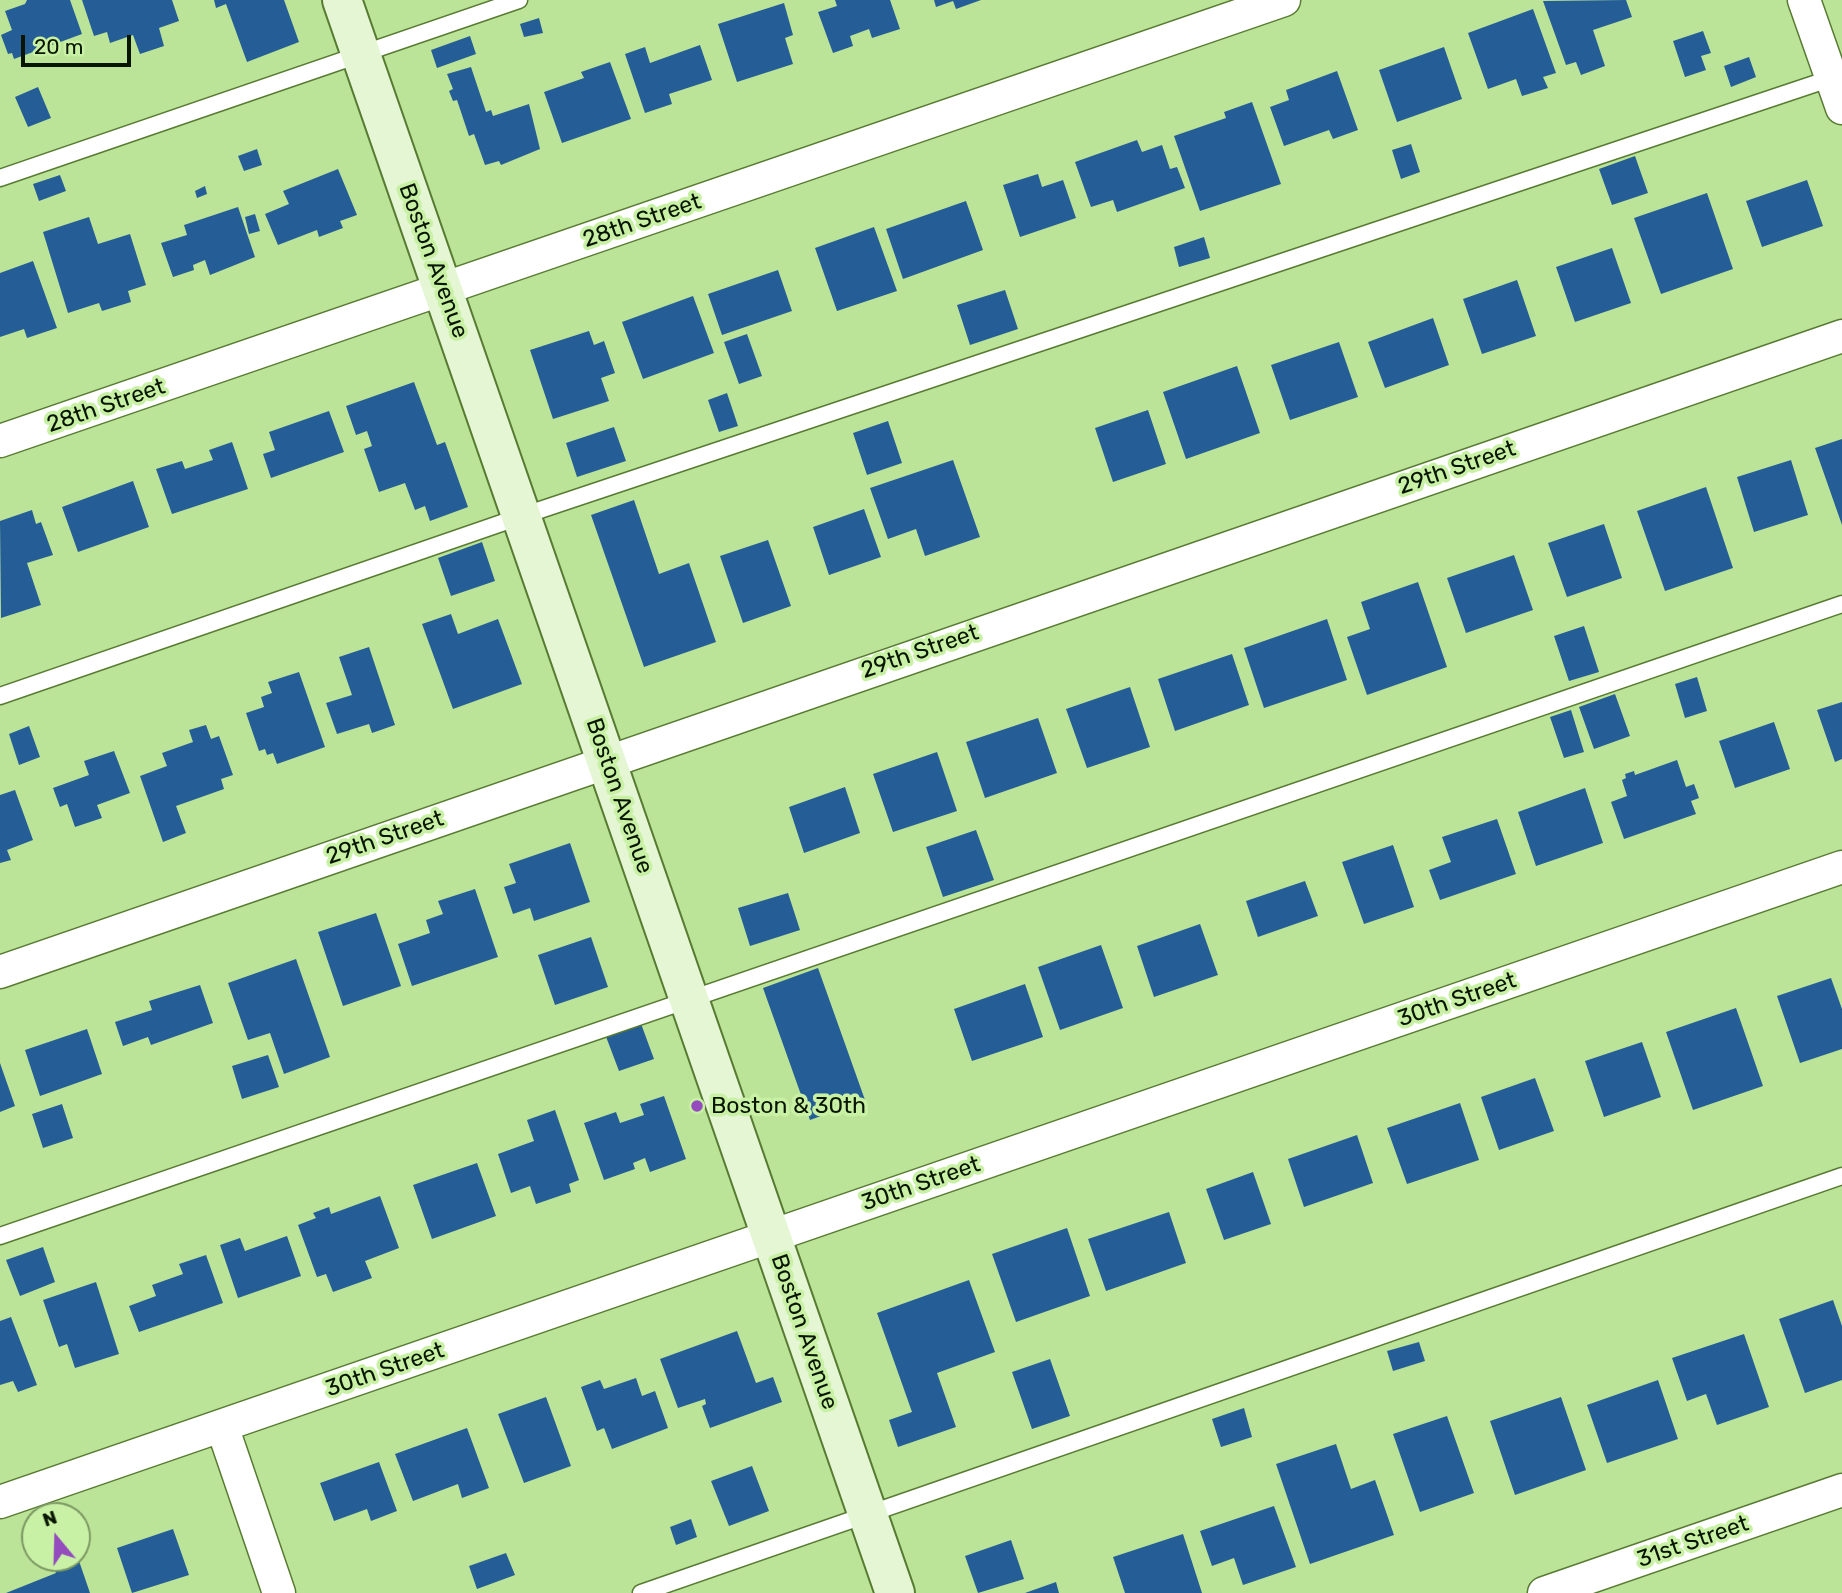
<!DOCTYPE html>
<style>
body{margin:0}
#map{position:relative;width:1842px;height:1593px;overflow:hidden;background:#bce498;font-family:Rubik,sans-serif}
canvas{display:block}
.north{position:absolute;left:21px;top:1502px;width:70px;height:70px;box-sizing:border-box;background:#c9f1a5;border:2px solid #7c9963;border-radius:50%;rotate:341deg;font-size:19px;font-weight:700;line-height:28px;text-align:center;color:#081500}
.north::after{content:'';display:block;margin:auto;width:24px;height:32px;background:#934bbe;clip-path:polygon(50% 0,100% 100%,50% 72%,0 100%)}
.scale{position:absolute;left:21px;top:35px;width:110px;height:32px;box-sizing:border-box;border:4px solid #081500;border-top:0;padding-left:9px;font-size:21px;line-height:24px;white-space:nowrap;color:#081500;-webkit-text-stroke:5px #c9f1a5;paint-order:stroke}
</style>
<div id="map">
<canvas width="1842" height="1593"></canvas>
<div class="north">N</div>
<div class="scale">20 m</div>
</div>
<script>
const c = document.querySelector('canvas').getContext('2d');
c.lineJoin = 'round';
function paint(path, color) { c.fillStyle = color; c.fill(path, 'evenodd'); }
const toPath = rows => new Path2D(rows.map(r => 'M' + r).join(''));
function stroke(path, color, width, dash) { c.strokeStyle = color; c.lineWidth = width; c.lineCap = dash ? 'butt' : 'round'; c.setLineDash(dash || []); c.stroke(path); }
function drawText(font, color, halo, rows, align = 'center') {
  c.font = font + ' Rubik,sans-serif'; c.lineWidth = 7; c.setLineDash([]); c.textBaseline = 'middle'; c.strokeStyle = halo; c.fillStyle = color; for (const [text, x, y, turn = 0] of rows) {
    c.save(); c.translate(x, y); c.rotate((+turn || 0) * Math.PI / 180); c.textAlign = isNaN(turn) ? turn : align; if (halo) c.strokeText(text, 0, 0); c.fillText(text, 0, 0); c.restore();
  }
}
paint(toPath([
 [27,0,70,0,82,34,14,59,12,53,8,54,1,35,12,30,5,11,25,4],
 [82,0,172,0,179,21,159,28,164,46,140,54,133,35,110,43,107,32,94,36],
 [214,0,284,0,299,42,247,62,226,4,216,8],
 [835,0,890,0,900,29,872,38,869,29,850,36,853,46,833,53,818,12,837,6],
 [934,0,981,0,956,9,953,1,936,7],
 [1626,0,1632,17,1593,30,1605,66,1581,75,1576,62,1566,65,1543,1],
 [784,3,793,35,785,38,793,64,737,82,718,24],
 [1533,9,1556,73,1543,77,1548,88,1522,96,1516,79,1488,89,1468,33],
 [539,18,543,33,524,37,520,24],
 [1703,31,1711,53,1701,56,1706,70,1685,77,1673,41],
 [470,36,476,54,437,68,431,50],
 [700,45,712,80,669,94,672,104,645,113,625,54,645,47,650,63],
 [1444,47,1462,99,1397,122,1379,70],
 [1749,57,1756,77,1731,87,1724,66],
 [610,62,631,119,562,143,544,92,584,78,581,72],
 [471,67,486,112,491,110,493,116,529,104,540,149,501,165,499,161,485,165,474,134,469,136,457,100,453,101,449,91,453,89,447,74],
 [1337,71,1358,130,1333,139,1329,130,1284,146,1270,107,1289,100,1286,90],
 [38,87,51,118,28,127,15,97],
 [1252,102,1281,184,1200,211,1174,136,1226,118,1224,112],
 [1137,140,1142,152,1162,145,1170,169,1177,167,1185,188,1117,212,1113,200,1091,207,1075,162],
 [1411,144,1420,172,1401,179,1392,150],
 [257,149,262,165,244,171,238,156],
 [1635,156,1648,193,1612,205,1599,169],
 [338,169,357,215,340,221,343,228,319,237,317,230,278,245,265,214,289,204,283,191],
 [1038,174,1042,187,1063,180,1076,218,1020,237,1003,185],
 [60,175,66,191,39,201,33,184],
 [1807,180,1823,226,1762,247,1746,201],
 [205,186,207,194,197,198,195,191],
 [1707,193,1733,269,1661,294,1634,218],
 [966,201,983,250,903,279,886,229],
 [238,207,255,257,210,275,205,260,193,265,194,270,173,277,161,243,187,235,184,225],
 [255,214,260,231,249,234,245,217],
 [89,217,98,244,130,234,146,285,128,291,131,302,102,311,99,303,68,313,43,232],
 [874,227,897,291,837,311,815,248],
 [1204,237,1210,258,1179,267,1174,247],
 [1612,248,1631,303,1575,322,1556,267],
 [33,261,57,328,27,338,24,329,0,337,0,273],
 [778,270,792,311,722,335,708,294],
 [1517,280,1536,336,1482,354,1463,299],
 [1005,290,1018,329,970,345,957,305],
 [693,296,714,353,643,379,622,322],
 [1433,318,1449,365,1385,388,1368,342],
 [589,331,594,345,604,341,615,373,601,378,609,401,553,419,530,350],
 [747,334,762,376,739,384,724,342],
 [1339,342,1358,397,1290,420,1271,365],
 [1237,366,1260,433,1186,459,1163,392],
 [414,382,437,445,445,442,468,507,430,521,425,506,415,510,405,483,379,492,364,449,372,446,367,431,356,435,346,406],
 [727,393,738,426,719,432,708,400],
 [1148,410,1166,464,1113,482,1095,428],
 [329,411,344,452,271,478,263,454,275,450,269,432],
 [888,421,902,463,867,475,853,433],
 [614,427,626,461,577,477,566,443],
 [1842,439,1842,525,1815,448],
 [232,442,248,489,172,514,156,469,182,461,185,469,213,460,209,450],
 [953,460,980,537,925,556,916,529,888,539,870,488],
 [1791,460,1808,515,1754,532,1737,477],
 [133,481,149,527,78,552,62,507],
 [1706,487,1733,568,1665,591,1637,511],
 [634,500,659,574,689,563,716,642,644,667,591,515],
 [864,509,881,557,829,575,813,527],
 [32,510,36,524,41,522,53,555,27,563,41,605,1,618,0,521],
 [1604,524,1622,578,1567,597,1548,543],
 [768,540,791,606,743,623,720,556],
 [482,542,495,581,451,596,438,558],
 [1514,555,1533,610,1466,633,1447,578],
 [1418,582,1447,667,1367,695,1347,637,1370,629,1361,602],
 [451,614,458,634,498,619,522,684,453,709,422,624],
 [1327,619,1347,680,1264,708,1244,648],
 [1584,626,1599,672,1569,681,1554,636],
 [369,647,395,725,372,733,369,724,337,734,326,703,352,695,339,657],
 [1232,654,1249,705,1175,731,1158,679],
 [299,672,325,747,277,764,273,753,267,755,265,749,259,751,246,713,264,707,261,697,272,693,268,682],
 [1697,677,1707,711,1685,718,1675,684],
 [1130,687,1150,747,1087,768,1066,709],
 [1615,694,1630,736,1594,749,1579,707],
 [1842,702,1842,759,1835,762,1817,710],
 [1571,710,1584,752,1564,758,1550,717],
 [1038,718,1057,773,985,798,966,742],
 [1774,722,1790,769,1735,788,1719,741],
 [206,725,211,739,219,736,233,775,221,779,224,789,176,806,186,833,163,842,140,776,167,766,162,753,193,742,189,730],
 [29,726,40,757,19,765,9,734],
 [114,751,130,793,97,805,102,818,75,827,67,804,60,807,53,788,89,775,84,761],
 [937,752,957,811,893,832,873,774],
 [1677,760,1686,787,1694,784,1699,798,1691,801,1696,814,1624,839,1611,802,1627,796,1622,780,1626,778,1625,774,1634,771,1635,775],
 [845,787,860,833,804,853,789,807],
 [1585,788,1603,843,1536,866,1518,812],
 [15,790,33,840,7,850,11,860,0,863,0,795],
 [1497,819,1516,874,1440,900,1429,870,1451,862,1442,837],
 [976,830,994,880,943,897,926,847],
 [570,843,590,902,534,921,530,908,513,914,504,887,516,883,509,864],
 [1393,845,1414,907,1364,924,1342,862],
 [1305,881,1318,916,1258,937,1246,901],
 [475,889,498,957,412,986,398,944,430,933,426,920,443,914,438,901],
 [788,893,800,930,750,946,738,908],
 [376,913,401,986,343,1006,318,932],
 [1200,924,1218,975,1154,997,1137,946],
 [591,937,608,987,555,1005,538,955],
 [1101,945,1123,1008,1060,1030,1038,967],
 [296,959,330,1057,284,1074,270,1033,248,1040,228,983],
 [818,968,865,1100,810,1120,763,988],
 [1831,978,1842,1009,1842,1049,1800,1063,1777,996],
 [1025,984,1043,1037,972,1061,954,1009],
 [200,985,213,1023,151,1045,148,1037,123,1046,115,1022,152,1010,149,1001],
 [1736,1008,1763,1086,1693,1110,1666,1032],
 [640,1021,654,1059,619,1071,605,1034],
 [87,1029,102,1074,40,1096,25,1050],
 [1642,1042,1661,1097,1604,1117,1585,1061],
 [268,1055,279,1087,242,1099,232,1066],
 [0,1063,15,1106,0,1112],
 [1535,1078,1554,1131,1499,1150,1481,1097],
 [664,1096,686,1159,650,1172,645,1158,633,1163,635,1169,604,1180,584,1123,616,1112,620,1123,644,1115,640,1104],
 [1460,1103,1479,1160,1407,1184,1387,1128],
 [62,1104,73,1138,43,1148,32,1114],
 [555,1110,579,1180,569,1184,571,1192,536,1204,530,1186,511,1193,498,1154,534,1141,527,1120],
 [1357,1135,1373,1183,1304,1207,1288,1159],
 [477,1163,496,1216,432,1239,413,1185],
 [1253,1172,1271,1224,1224,1240,1206,1189],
 [380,1196,399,1248,365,1261,372,1278,333,1292,326,1274,317,1277,298,1225,316,1218,313,1213,329,1207,331,1214],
 [1169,1212,1186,1263,1106,1291,1088,1239],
 [1067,1228,1090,1296,1016,1322,992,1254],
 [287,1236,301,1276,238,1298,220,1245,240,1238,245,1251],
 [43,1247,55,1282,20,1296,6,1260],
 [206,1255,223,1303,139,1332,129,1306,156,1296,152,1285,183,1274,179,1264],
 [969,1280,995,1352,937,1373,956,1427,898,1447,889,1420,912,1412,877,1313],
 [96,1282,119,1354,75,1368,67,1344,59,1347,43,1300],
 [1833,1300,1842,1326,1842,1380,1805,1393,1779,1319],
 [11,1317,37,1385,18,1392,13,1381,0,1385,0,1321],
 [737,1331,756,1383,773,1377,782,1402,710,1428,702,1406,706,1404,705,1399,678,1408,660,1359],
 [1744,1334,1769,1407,1717,1425,1706,1394,1687,1401,1672,1358],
 [1419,1342,1425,1361,1393,1371,1387,1351],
 [1050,1359,1070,1416,1032,1429,1012,1372],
 [636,1378,642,1396,655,1391,668,1428,612,1449,604,1428,597,1431,581,1387,600,1380,604,1389],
 [1658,1380,1678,1439,1607,1463,1587,1405],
 [546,1397,571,1466,524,1483,498,1414],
 [1561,1397,1586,1470,1515,1495,1490,1421],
 [1244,1408,1252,1437,1221,1447,1212,1419],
 [1447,1416,1474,1493,1420,1512,1393,1434],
 [467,1428,489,1488,462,1498,458,1484,413,1501,395,1454],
 [1336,1444,1351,1489,1375,1480,1394,1535,1310,1564,1276,1464],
 [379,1462,397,1511,371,1521,367,1509,334,1521,320,1483],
 [752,1466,769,1511,729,1526,711,1481],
 [1274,1506,1296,1567,1243,1585,1234,1558,1212,1566,1200,1531],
 [691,1519,697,1537,676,1545,670,1527],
 [173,1529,189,1575,132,1593,117,1548],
 [1183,1534,1202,1593,1125,1593,1113,1557],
 [1011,1540,1024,1579,978,1593,965,1556],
 [506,1553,515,1575,477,1589,469,1566],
 [78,1558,90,1593,6,1593,56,1573,53,1566],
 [1056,1582,1059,1593,1025,1593]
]), '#255e96');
const lane = toPath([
 [0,178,519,0],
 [0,696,522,516,1835,77],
 [0,1236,1842,604],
 [641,1593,1842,1176]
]);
const street = toPath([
 [1804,0,1842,108],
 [0,441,1284,0],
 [0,972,1842,336],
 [222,1426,279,1593],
 [0,1502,1842,867],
 [1544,1593,1842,1490]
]);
const secondary = toPath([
 [342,0,895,1593]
]);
stroke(lane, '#587b33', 19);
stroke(street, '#587b33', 35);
stroke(secondary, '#587b33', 42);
stroke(lane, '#fff', 16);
stroke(street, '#fff', 32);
stroke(secondary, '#e5f6d4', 38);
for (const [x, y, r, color] of [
 [697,1106,7,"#934bbe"]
]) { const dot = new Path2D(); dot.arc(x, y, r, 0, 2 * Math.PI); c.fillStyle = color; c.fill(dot); stroke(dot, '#c9f1a5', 2.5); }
drawText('23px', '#081500', '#c9f1a5', [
 ["28th Street",642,221,-19],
 ["Boston Avenue",433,261,70],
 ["28th Street",106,406,-19],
 ["29th Street",1457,468,-19],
 ["29th Street",920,652,-19],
 ["Boston Avenue",619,796,71],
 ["29th Street",385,838,-19],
 ["30th Street",1457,1000,-19],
 ["30th Street",921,1184,-19],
 ["Boston Avenue",804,1332,71],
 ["30th Street",385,1370,-19],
 ["31st Street",1693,1542,-19]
]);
drawText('23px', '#081500', '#c9f1a5', [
 ["Boston & 30th",711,1106]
], 'left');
</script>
